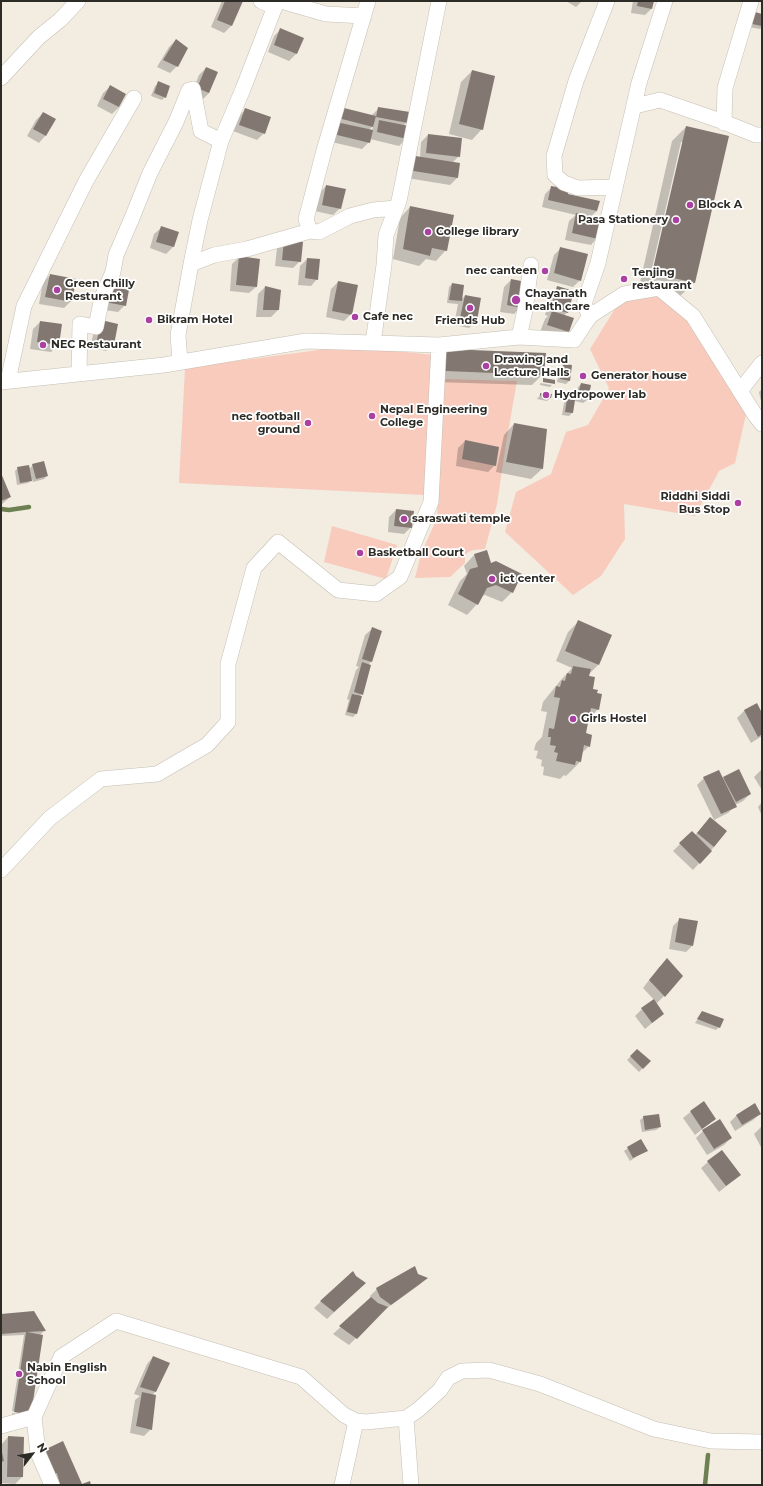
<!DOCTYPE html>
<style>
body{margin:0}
#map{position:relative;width:763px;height:1486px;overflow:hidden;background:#f2ece1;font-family:Montserrat,sans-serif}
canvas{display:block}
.frame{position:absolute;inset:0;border:2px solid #2d2b26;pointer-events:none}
.north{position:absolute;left:12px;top:1434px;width:40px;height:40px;-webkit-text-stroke:3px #fff;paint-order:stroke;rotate:59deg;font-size:11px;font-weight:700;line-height:16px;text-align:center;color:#2d2b26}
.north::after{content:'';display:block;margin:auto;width:14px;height:18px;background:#2d2b26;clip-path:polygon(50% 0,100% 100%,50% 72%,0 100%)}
</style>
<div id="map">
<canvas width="763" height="1486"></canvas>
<div class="frame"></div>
<div class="north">N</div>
</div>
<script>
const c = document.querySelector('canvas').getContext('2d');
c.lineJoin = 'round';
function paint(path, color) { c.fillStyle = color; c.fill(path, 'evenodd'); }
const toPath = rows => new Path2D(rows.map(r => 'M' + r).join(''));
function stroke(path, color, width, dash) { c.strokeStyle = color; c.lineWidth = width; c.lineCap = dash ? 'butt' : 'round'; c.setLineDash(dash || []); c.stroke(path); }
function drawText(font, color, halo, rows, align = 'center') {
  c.font = font + ' Montserrat,sans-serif'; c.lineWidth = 3.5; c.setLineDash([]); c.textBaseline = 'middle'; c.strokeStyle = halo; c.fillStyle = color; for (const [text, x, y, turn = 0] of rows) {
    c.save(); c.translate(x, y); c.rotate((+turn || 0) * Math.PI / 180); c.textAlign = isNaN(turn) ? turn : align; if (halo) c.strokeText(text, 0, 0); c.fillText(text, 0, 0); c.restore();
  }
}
paint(toPath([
 [663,291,693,314,747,410,735,463,719,471,695,516,624,504,625,539,601,576,573,595,505,532,516,492,551,474,566,432,588,425,603,399,609,388,590,349,618,304],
 [348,346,434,355,424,495,179,483,185,368],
 [444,379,517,381,506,444,497,504,485,549,474,550,468,552,465,556,465,563,450,577,415,578,421,554,437,518],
 [332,526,397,545,386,579,324,562]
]), '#f8cbbd');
paint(toPath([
 [222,1,241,1,231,26,224,33,211,27],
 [566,1,582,1,576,7],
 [633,1,653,1,652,8,645,15,631,13],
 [762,15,762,28,760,29,749,27,752,16],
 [281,29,302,38,296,54,289,61,268,52,274,36],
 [176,40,177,66,170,73,157,67,169,47],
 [206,68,217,73,209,93,202,100,191,95,199,75],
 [472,71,482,129,472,140,449,134,461,82],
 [159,83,165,97,162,100,151,96,155,86],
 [110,87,119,107,112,114,97,106,103,93],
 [379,108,407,122,403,126,406,139,399,146,370,139,369,142,362,149,327,141,334,116,371,116],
 [373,126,372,131,369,130],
 [246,109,264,133,257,140,233,131,239,116],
 [43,113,55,119,45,136,39,143,27,136,36,120],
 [686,127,694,283,680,296,639,287,672,141],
 [681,142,683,142,652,278,650,277],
 [428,135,459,156,452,163,457,178,450,185,401,177,420,158,421,142],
 [326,186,340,208,333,215,315,211,319,193],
 [552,187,597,211,590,217,597,238,591,245,565,240,569,221,576,215,542,207,545,194],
 [410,207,446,250,436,261,426,259,419,266,393,259,400,218],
 [161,228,178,233,173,247,166,254,150,248,154,234],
 [284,241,300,261,293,268,275,266,277,248],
 [561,248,580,280,573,287,547,280,554,255],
 [239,257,256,287,249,293,230,291,232,264],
 [307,259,317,279,311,286,298,285,300,266],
 [50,275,71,301,64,308,39,304,43,282],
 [511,280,521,307,514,314,500,312,504,287],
 [338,282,351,314,344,321,326,317,331,289],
 [452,284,461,300,465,296,480,298,476,321,469,328,454,325,458,304,447,303,449,287],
 [265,287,278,310,271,317,256,317,258,294],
 [558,287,567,312,564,316,572,319,568,332,561,339,540,332,545,319,548,316,545,315,551,294],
 [101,294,125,305,118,312,98,309],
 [40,322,58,345,51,352,30,349,33,329],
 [95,328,113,344,106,351,90,347],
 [435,361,543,374,532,385,435,382],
 [564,365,569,381,566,384,557,382,560,368],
 [540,383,552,385,550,387,540,385],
 [581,384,587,400,583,403,575,401,578,387],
 [762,389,762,406,759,392],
 [541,394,550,398,547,401,537,399],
 [568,400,574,401,572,413,569,416,562,415,564,403],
 [514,424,542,469,531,479,496,472,504,435],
 [465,441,495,465,488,472,456,466,458,448],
 [33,465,47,476,44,479,33,482,32,479,28,483,17,485,15,471,18,468,29,469],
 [1,475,10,497,1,505],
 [396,510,411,527,404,534,388,532,389,517],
 [474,555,491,564,512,592,502,602,485,595,481,596,477,604,467,615,448,605,460,581,467,574,464,566],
 [578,622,598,665,589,674,591,690,598,709,588,720,585,734,589,746,581,754,580,762,566,776,564,775,560,779,543,775,544,767,541,766,542,760,536,758,538,751,534,750,536,743,542,737,547,712,541,711,543,702,560,681,572,668,556,661,568,632],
 [372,629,371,662,368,665,356,714,353,717,345,715,349,700,347,699,356,670,359,667,356,666,365,635],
 [756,704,762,715,762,736,751,743,737,718,744,711],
 [762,769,762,790,754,777],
 [704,778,722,780,724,778,750,794,743,801,735,805,735,806,728,813,714,820,697,785],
 [762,802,762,816,758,807],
 [710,819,714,847,693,870,673,851,692,832,695,835],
 [680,919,693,945,686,952,669,949,673,926],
 [660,966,664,996,657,1003,643,988],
 [642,1009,663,1014,645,1029,635,1016],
 [702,1013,719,1027,716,1030,695,1023],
 [637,1050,649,1061,639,1072,627,1060],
 [703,1102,715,1119,695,1135,683,1118],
 [760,1114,753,1120,735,1131,730,1122,737,1115],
 [644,1117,660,1127,656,1130,642,1132,640,1120],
 [761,1127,762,1127,762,1149,754,1134],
 [704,1130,731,1138,724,1145,707,1155,696,1138],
 [628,1148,646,1150,630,1161,624,1151],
 [708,1162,740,1175,719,1192,701,1168],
 [352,1272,355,1277,365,1283,358,1290,327,1319,314,1308],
 [418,1275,426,1278,419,1285,383,1311,349,1345,333,1334,371,1299,370,1296,377,1289],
 [33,1312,44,1331,40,1335,42,1336,30,1415,27,1418,12,1415,12,1413,29,1416,29,1414,12,1411,24,1335,1,1336,1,1315],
 [153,1357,156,1391,151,1396,151,1429,144,1436,130,1433,135,1400,140,1396,134,1394,147,1364],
 [8,1437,22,1477,15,1484,1,1483,1,1445],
 [63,1443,81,1485,51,1485]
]), '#0003');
stroke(toPath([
 [1,509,9,510,29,507],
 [705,1485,708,1455]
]), '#6d8052', 4.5);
paint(toPath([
 [225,1,243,1,232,26,217,20],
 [638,1,654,1,652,9,637,6],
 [755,12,762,14,762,26,752,24],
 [280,28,304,38,297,54,274,45],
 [176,39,188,48,178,67,163,60],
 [206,67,218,72,209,93,197,88],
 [472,70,495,76,483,130,459,124],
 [158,81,170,86,166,98,154,93],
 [110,85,126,94,119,107,103,99],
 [340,107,376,116,373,127,338,118],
 [378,107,410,112,408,123,376,117],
 [245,108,271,117,265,134,239,125],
 [43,112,56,119,46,136,33,129],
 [379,120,409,126,407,139,377,132],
 [336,122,373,130,370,143,333,134],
 [686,126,729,136,695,283,652,273],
 [428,134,462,138,460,157,426,153],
 [409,155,460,163,458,178,407,170],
 [326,185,346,189,341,209,322,205],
 [551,186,569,189,568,194,600,201,597,211,548,200],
 [410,206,454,215,447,251,432,248,430,256,403,249],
 [576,213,602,219,598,239,572,233],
 [161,226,179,232,174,247,156,242],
 [284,240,303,242,301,262,282,260],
 [560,247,588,254,581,281,554,273],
 [239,256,260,259,257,287,236,285],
 [307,258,320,259,318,280,305,278],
 [50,274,76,279,72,302,45,297],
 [511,279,526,282,521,308,507,305],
 [338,281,358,285,352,315,332,311],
 [452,283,464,285,462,301,449,300],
 [108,286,129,290,126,306,105,302],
 [265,286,281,290,279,310,263,310],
 [557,286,574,291,568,313,551,308],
 [465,295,481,298,477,321,460,318],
 [552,311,574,318,569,332,547,325],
 [101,320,118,324,114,345,97,340],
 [40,321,62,324,59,345,37,342],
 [446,349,546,353,544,375,445,371],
 [563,364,572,365,570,381,560,379],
 [543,378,555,380,555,384,543,382],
 [581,383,591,385,588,400,577,398],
 [540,393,552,394,551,398,540,396],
 [567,399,575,400,573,413,565,412],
 [514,423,547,429,543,469,506,462],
 [465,440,499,447,496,466,462,459],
 [44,461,48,476,36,479,32,464],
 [29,465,32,481,20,483,17,467],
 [1,473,11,497,1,501],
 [396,509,414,511,412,528,394,526],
 [487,550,491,563,496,561,522,574,513,593,496,585,487,588,478,605,458,594,470,569,478,567,474,554],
 [578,620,612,635,599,665,565,651],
 [372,627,382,631,372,662,362,659],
 [362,662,371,665,363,695,354,692],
 [573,666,591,669,589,676,595,677,593,689,598,690,597,693,602,694,599,710,591,708,586,733,592,735,590,747,584,745,581,762,576,761,575,765,556,761,558,753,554,752,556,746,550,745,551,737,548,737,549,728,554,729,560,698,554,697,556,686,560,687,562,680,565,681,567,673,571,674],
 [352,694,362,696,357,714,347,712],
 [757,703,762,713,762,734,758,737,744,710],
 [739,769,751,794,736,802,723,777],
 [719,770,737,807,721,814,703,777],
 [710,817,727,831,714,847,697,833],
 [692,831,712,851,700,864,679,843],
 [679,918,698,921,693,946,675,942],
 [667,958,683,976,665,997,649,980],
 [654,999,664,1014,652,1023,641,1008],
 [702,1011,724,1019,720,1028,697,1019],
 [637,1049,651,1061,643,1069,630,1056],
 [704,1101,716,1119,702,1129,690,1111],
 [755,1103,761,1114,742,1125,736,1115],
 [659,1114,661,1127,645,1130,643,1116],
 [720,1119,732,1138,714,1149,702,1130],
 [641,1139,648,1151,633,1158,627,1147],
 [722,1150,741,1175,726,1186,707,1161],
 [415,1266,418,1274,428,1278,391,1305,380,1297,376,1288],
 [353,1271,356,1276,366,1283,334,1312,320,1301],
 [371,1297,378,1303,388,1307,357,1339,339,1326],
 [34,1311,46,1331,27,1332,43,1335,31,1415,14,1412,26,1332,1,1334,1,1314],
 [153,1356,170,1363,156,1392,140,1387],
 [142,1392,156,1395,152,1430,136,1426],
 [8,1436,24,1437,23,1477,7,1477],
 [63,1441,82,1484,90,1481,91,1485,60,1485,57,1473,53,1475,42,1451],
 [1,1448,4,1461,1,1462]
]), '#827871');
const minor = toPath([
 [261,1,275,7],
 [281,1,326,14,364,16],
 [368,1,325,147,306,219,310,231,319,232,350,216,373,210,396,208],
 [607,1,576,81,554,156,555,175,564,183,578,188,615,187],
 [1,78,39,37,60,20,78,1],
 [635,106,660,100,721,121,756,135,762,135],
 [724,123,725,88,751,1],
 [191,264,214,255,247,249,310,231],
 [590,316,584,304,598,263,639,83,665,1],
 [519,337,525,310,531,265],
 [373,343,384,265,386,235,399,201,439,1],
 [180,362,178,335,191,264,200,220,221,141,243,89,277,1],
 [79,374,80,324,96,327,102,297,113,272,116,255,132,218,150,173,176,122,189,90,193,89,201,131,221,141],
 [8,381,24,306,86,181,134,98],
 [1,382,164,365,306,341,439,345,519,337,574,340,590,316,624,294,659,288,693,316,755,415,762,424],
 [740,391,762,363],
 [1,870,50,818,101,779,157,774,207,745,228,722,228,664,254,568,278,542,338,590,376,594,400,577,431,502,439,345],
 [34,1417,38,1453,52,1485],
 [406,1418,411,1485],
 [1,1426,34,1417,61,1357,116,1321,301,1377,344,1415,356,1421,366,1422,406,1418,418,1410,440,1390,448,1378,462,1371,489,1370,540,1384,654,1429,711,1441,762,1442],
 [342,1485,356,1421]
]);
stroke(minor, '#c5bfb4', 16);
stroke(minor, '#fff', 15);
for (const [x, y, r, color] of [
 [690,205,4,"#aa40a2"],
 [676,220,4,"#aa40a2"],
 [428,232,4,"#aa40a2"],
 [545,271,4,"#aa40a2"],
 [624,279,4,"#aa40a2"],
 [57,290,4,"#aa40a2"],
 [516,300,5,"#aa40a2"],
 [470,308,4,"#aa40a2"],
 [355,317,4,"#aa40a2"],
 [149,320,4,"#aa40a2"],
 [43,345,4,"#aa40a2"],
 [486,366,4,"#aa40a2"],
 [583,376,4,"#aa40a2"],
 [546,395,4,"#aa40a2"],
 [372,416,4,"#aa40a2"],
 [308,423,4,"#aa40a2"],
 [738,503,4,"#aa40a2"],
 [404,519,4,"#aa40a2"],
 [360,553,4,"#aa40a2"],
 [492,579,4,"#aa40a2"],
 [573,719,4,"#aa40a2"],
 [19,1374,4,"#aa40a2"]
]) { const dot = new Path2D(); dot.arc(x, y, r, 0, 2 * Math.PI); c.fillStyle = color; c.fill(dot); stroke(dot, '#fff', 1.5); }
drawText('bold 11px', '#2d2b26', '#fff', [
 ["Block A",698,205],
 ["Pasa Stationery",668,220,"right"],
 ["College library",436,232],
 ["nec canteen",537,271,"right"],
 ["Tenjing",632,273],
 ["restaurant",632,286],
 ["Green Chilly",65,284],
 ["Resturant",65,297],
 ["Chayanath",525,294],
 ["health care",525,307],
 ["Cafe nec",363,317],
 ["Bikram Hotel",157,320],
 ["Friends Hub",470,321,"center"],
 ["NEC Restaurant",51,345],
 ["Drawing and",494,360],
 ["Lecture Halls",494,373],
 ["Generator house",591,376],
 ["Hydropower lab",554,395],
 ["Nepal Engineering",380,410],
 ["College",380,423],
 ["nec football",300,417,"right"],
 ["ground",300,430,"right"],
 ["Riddhi Siddi",730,497,"right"],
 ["Bus Stop",730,510,"right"],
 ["saraswati temple",412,519],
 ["Basketball Court",368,553],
 ["ict center",500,579],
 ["Girls Hostel",581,719],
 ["Nabin English",27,1368],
 ["School",27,1381]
], 'left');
</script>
